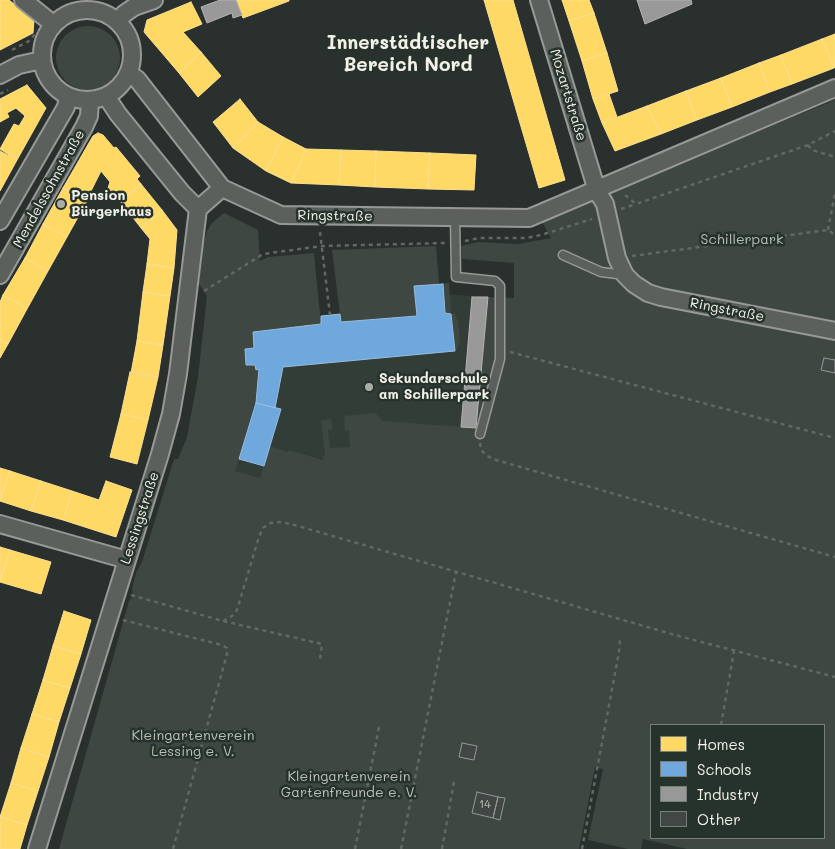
<!DOCTYPE html>
<meta charset="utf-8">
<style>
body{margin:0}
#map{position:relative;width:835px;height:849px;overflow:hidden;background:#29302d;font-family:Mali,sans-serif}
canvas{display:block}
.legend{position:absolute;left:650px;top:724px;width:175px;height:115px;box-sizing:border-box;background:#26332d;border:1px solid #787f78;margin:0;padding:6px 9px;list-style:none;font-size:15px;color:#f4f1e8}
.legend li{display:flex;align-items:center;gap:10px;height:25px}
.legend b{width:25px;border:1px solid #787f78}
</style>
<div id="map">
<canvas width="835" height="849"></canvas>
<ul class="legend">
<li><b style="height:14px;background:#ffd966"></b>Homes</li>
<li><b style="height:14px;background:#6fa8dc"></b>Schools</li>
<li><b style="height:14px;background:#999"></b>Industry</li>
<li><b style="height:14px;background:#414744"></b>Other</li>
</ul>
</div>
<script>
const c = document.querySelector('canvas').getContext('2d');
c.lineJoin = 'round';
function paint(path, color) { c.fillStyle = color; c.fill(path, 'evenodd'); }
const toPath = rows => new Path2D(rows.map(r => 'M' + r).join(''));
function stroke(path, color, width, dash) { c.strokeStyle = color; c.lineWidth = width; c.lineCap = dash ? 'butt' : 'round'; c.setLineDash(dash || []); c.stroke(path); }
function drawText(font, color, halo, rows, align = 'center') {
  c.font = font + ' Mali,sans-serif'; c.lineWidth = 5; c.setLineDash([]); c.textBaseline = 'middle'; c.strokeStyle = halo; c.fillStyle = color; for (const [text, x, y, turn = 0] of rows) {
    c.save(); c.translate(x, y); c.rotate((+turn || 0) * Math.PI / 180); c.textAlign = isNaN(turn) ? turn : align; if (halo) c.strokeText(text, 0, 0); c.fillText(text, 0, 0); c.restore();
  }
}
paint(toPath([
 [443,284,444,294,488,297,476,428,461,427,466,505,289,450,279,489,233,476,256,370,246,365,245,349,253,332,321,324,321,316,340,314,341,322,417,316,414,286]
]), '#323d37');
paint(toPath([
 '56 58a32 32 0 1 1 64 0a32 32 0 1 1-64 0Z',
 [835,100,835,849,687,849,643,839,641,849,628,849,588,840,603,769,595,767,579,849,59,849,129,601,133,596,132,589,136,573,142,562,174,459,178,459,187,437,198,377,207,296,199,284,203,246,207,231,212,223,224,213,258,230,260,261,268,257,314,253,321,324,253,332,254,348,245,349,246,365,255,365,256,369,259,369,256,403,235,471,260,478,270,446,288,452,289,450,323,460,322,456,325,456,321,420,331,419,333,429,328,430,330,448,350,447,349,430,345,431,344,416,375,413,383,421,476,428,488,297,514,298,514,263,462,259,461,246,478,242,518,244,551,238,541,220],
 [651,725,824,725,824,838,651,838],
 [436,246,439,284,414,286,417,316,341,322,332,250],
 [449,283,451,313,455,314,458,320,460,342,457,350,455,351,451,314,445,313,443,284]
]), '#3e4742');
const homes = toPath([
 [0,0,9,0,34,20,33,33,0,50,0,0],
 [236,0,289,0,289,1,243,18,236,0],
 [484,0,513,0,565,180,539,188,484,0],
 [562,0,589,0,594,13,569,21,562,0],
 [191,2,202,24,183,32,201,52,179,73,144,32,147,20,191,2],
 [594,13,607,53,582,61,569,21,594,13],
 [835,34,835,67,834,68,822,39,835,34],
 [822,39,834,68,792,84,781,55,822,39],
 [201,52,221,76,198,97,179,73,201,52],
 [607,53,618,91,593,99,582,61,607,53],
 [781,55,792,84,770,92,759,63,781,55],
 [759,63,770,92,732,107,721,78,759,63],
 [721,78,732,107,697,120,686,91,721,78],
 [27,85,46,108,17,160,0,149,14,124,19,126,25,116,16,108,7,113,9,117,0,122,0,99,27,85],
 [686,91,697,120,661,134,647,106,686,91],
 [609,94,617,117,602,123,593,99,609,94],
 [240,99,258,122,233,148,213,122,240,99],
 [647,106,661,134,615,151,602,123,647,106],
 [258,122,283,137,266,171,233,148,258,122],
 [98,133,103,135,114,148,116,147,140,176,137,179,141,184,120,201,108,188,110,182,101,171,86,201,63,188,93,136,98,133],
 [283,137,306,149,291,183,266,171,283,137],
 [306,149,341,150,339,185,291,183,306,149],
 [341,150,376,151,375,187,339,185,341,150],
 [0,151,17,160,0,191,0,151],
 [376,151,430,153,428,189,375,187,376,151],
 [430,153,476,155,474,190,428,189,430,153],
 [141,184,162,210,141,228,120,201,141,184],
 [63,188,87,201,67,237,43,224,63,188],
 [162,210,177,230,174,268,147,264,150,239,141,228,162,210],
 [43,224,67,237,48,271,25,258,43,224],
 [25,258,48,271,27,309,3,295,25,258],
 [147,264,174,268,170,296,143,292,147,264],
 [143,292,170,296,163,345,137,341,143,292],
 [3,295,27,309,8,344,0,339,0,302,3,295],
 [0,339,8,344,0,358,0,339],
 [137,341,163,345,158,377,131,373,137,341],
 [130,372,158,377,148,420,121,414,130,372],
 [121,414,148,420,137,464,110,457,121,414],
 [0,468,10,471,0,501,0,468],
 [10,471,41,481,31,511,0,501,10,471],
 [41,481,72,491,63,520,31,511,41,481],
 [106,481,132,490,116,537,63,520,72,491,99,500,106,481],
 [0,547,10,550,0,582,0,547],
 [10,550,51,562,41,594,0,582,10,550],
 [64,611,91,620,81,654,53,646,64,611],
 [53,646,81,654,70,688,43,680,53,646],
 [43,680,70,688,59,722,32,714,43,680],
 [32,714,59,722,49,757,21,748,32,714],
 [21,748,49,757,38,791,11,783,21,748],
 [11,783,38,791,27,825,0,817,11,783],
 [0,817,27,825,20,849,0,849,0,817]
]);
paint(homes, '#ffd966');
stroke(homes, '#fce08d', 1);
const schools = toPath([
 [443,284,445,313,451,314,455,351,283,367,275,408,256,403,259,369,256,370,255,365,246,365,245,349,254,348,253,332,321,324,321,316,340,314,341,322,417,316,414,286,443,284],
 [256,403,281,409,264,466,239,459,256,403]
]);
paint(schools, '#6fa8dc');
stroke(schools, '#97bee0', 1);
const industry = toPath([
 [220,0,236,0,242,15,233,18,232,13,207,23,201,7,220,0],
 [637,0,691,0,692,4,645,24,637,0],
 [472,297,488,297,476,428,461,427,472,297]
]);
paint(industry, '#999');
stroke(industry, '#b4b3b1', 1);
const building = toPath([
 [824,358,835,360,835,373,821,370,824,358],
 [462,743,477,746,474,760,459,757,462,743],
 [477,792,498,797,493,818,472,813,477,792],
 [498,797,505,798,500,820,493,818,498,797]
]);
paint(building, '#414744');
stroke(building, '#969996', 1);
const service = toPath([
 [455,217,456,277,495,281,500,286,500,359,480,434],
 [563,255,601,272,625,275]
]);
const minor = toPath([
 [23,0,53,24],
 [539,0,597,191,605,204,617,258,625,275,634,284,648,293,661,297,835,331],
 '42 55a45 45 0 1 1 90 0a45 45 0 1 1-90 0Z',
 [118,21,124,14,134,7,154,0],
 [128,73,137,79,222,188,281,215,529,218,835,88],
 [0,75,19,65,42,60],
 [106,96,118,114,182,193,198,209],
 [0,221,66,107,68,96],
 [0,275,84,127,89,116,90,100],
 [0,524,127,560],
 [37,849,160,454,171,414,178,374,198,209,222,188]
]);
stroke(service, '#969996', 11);
stroke(minor, '#969996', 20);
stroke(toPath([
 [12,50,29,41,38,31],
 [0,94,8,90],
 [808,145,812,150,835,157],
 [625,195,636,204,808,145,835,131],
 [621,209,636,204],
 [828,230,835,193],
 [320,232,330,315],
 [465,241,479,238,526,238,541,235,592,219],
 [632,256,828,230,835,235],
 [204,291,263,254,322,246,445,243],
 [510,352,835,438],
 [480,443,481,450,487,456,496,460,835,557],
 [131,595,223,621,322,644,320,659],
 [123,620,222,645,227,648,227,654,173,849],
 [223,621,232,616,237,610,259,537,263,528,270,523,279,522,291,524,675,635,835,677],
 [721,725,734,651],
 [355,849,379,727],
 [401,849,456,572],
 [442,849,454,782],
 [582,849,619,652,620,638]
]), '#646764', 2.5, [4, 4]);
stroke(service, '#5c605c', 8);
stroke(minor, '#5c605c', 16);
for (const [x, y, r, color] of [
 [61,204,5,"#adada7"],
 [369,387,5,"#adada7"]
]) { const dot = new Path2D(); dot.arc(x, y, r, 0, 2 * Math.PI); c.fillStyle = color; c.fill(dot); stroke(dot, '#26332d', 2); }
drawText('11px', '#c7c6bf', null, [
 ["14",485,805]
]);
drawText('14px', '#f4f1e8', '#26332d', [
 ["Mozartstraße",568,95,73],
 ["Mendelssohnstraße",49,189,-61],
 ["Ringstraße",335,216,1],
 ["Ringstraße",727,310,11],
 ["Lessingstraße",140,518,-72]
]);
drawText('bold 14px', '#f4f1e8', '#26332d', [
 ["Pension",71,196],
 ["Bürgerhaus",71,212],
 ["Sekundarschule",379,379],
 ["am Schillerpark",379,395]
], 'left');
drawText('14px', '#bebfb7', '#26332d', [
 ["Schillerpark",742,240],
 ["Kleingartenverein",193,736],
 ["Lessing e. V.",193,752],
 ["Kleingartenverein",349,777],
 ["Gartenfreunde e. V.",349,793]
]);
drawText('bold 19px', '#f4f1e8', '#26332d', [
 ["Innerstädtischer",408,43],
 ["Bereich Nord",408,65]
]);
</script>
